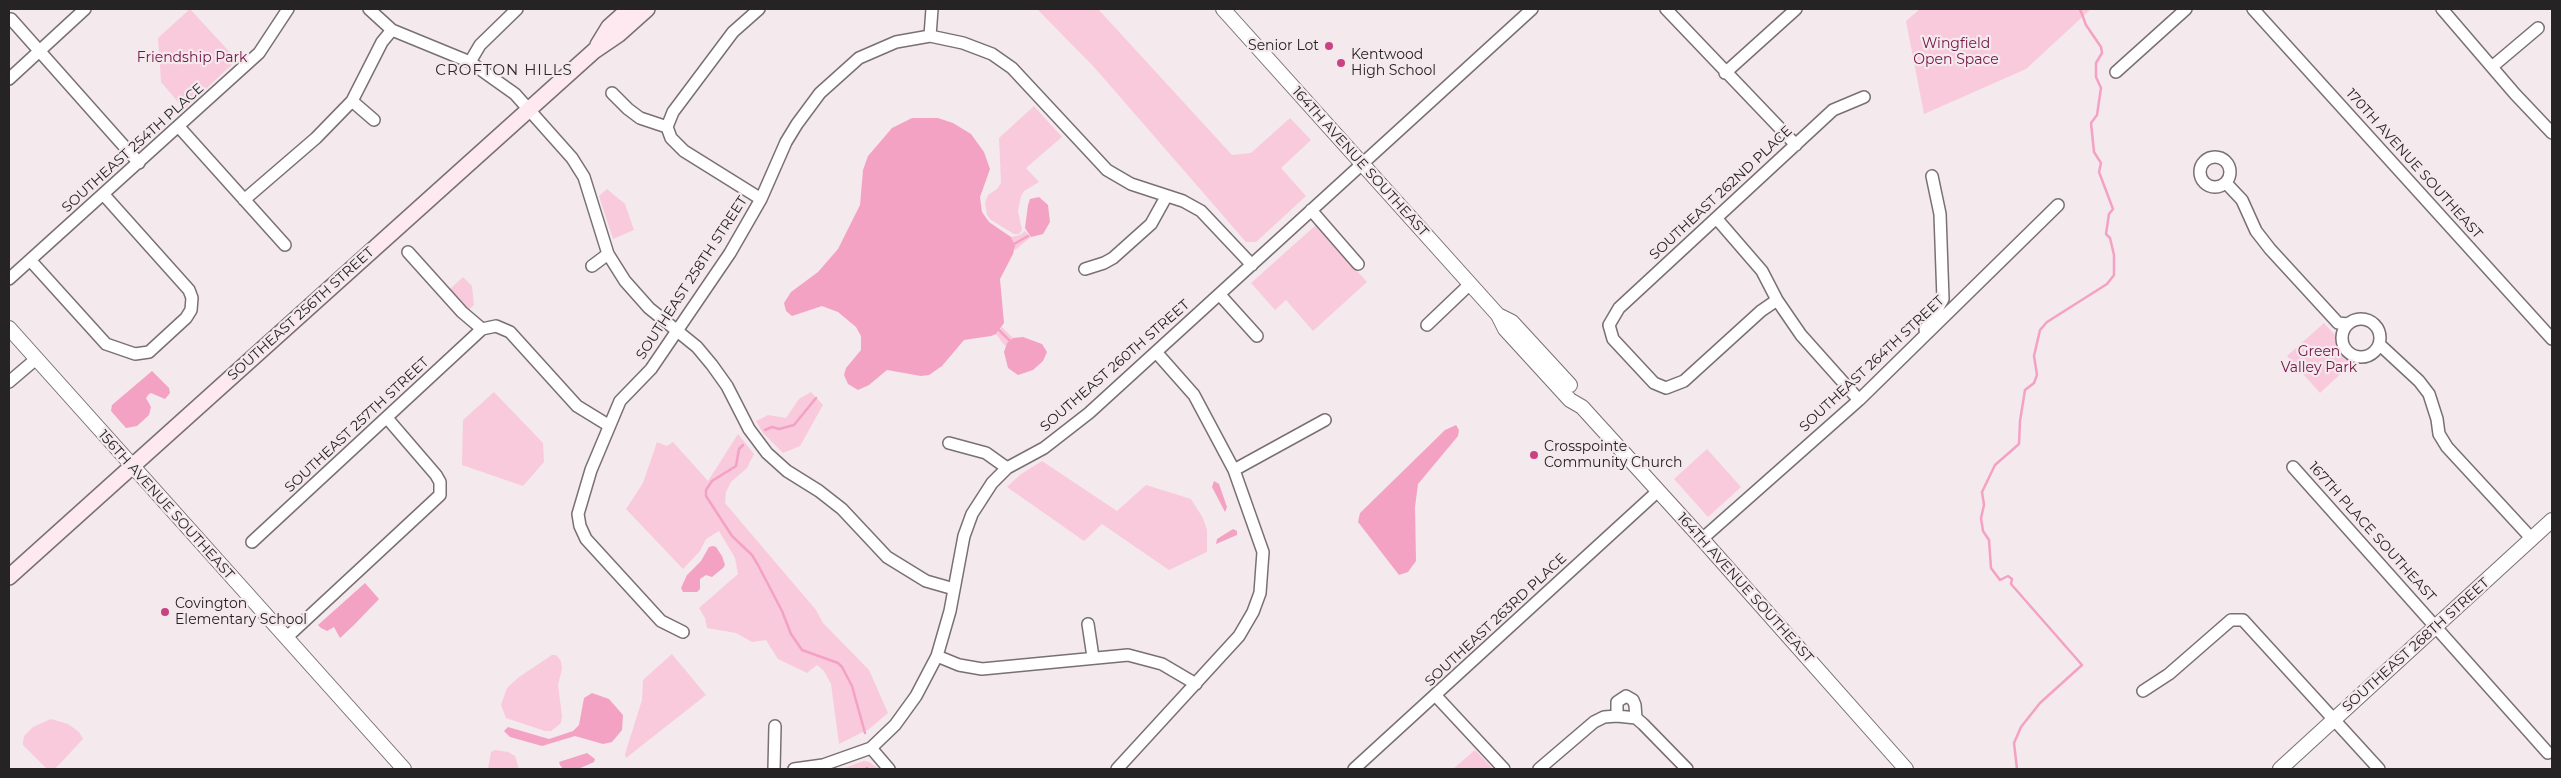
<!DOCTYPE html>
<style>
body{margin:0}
#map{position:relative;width:2561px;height:778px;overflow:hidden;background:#f4e9ed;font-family:Montserrat,sans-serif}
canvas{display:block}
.frame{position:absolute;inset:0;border:10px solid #262324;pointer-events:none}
</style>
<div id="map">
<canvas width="2561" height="778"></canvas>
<div class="frame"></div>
</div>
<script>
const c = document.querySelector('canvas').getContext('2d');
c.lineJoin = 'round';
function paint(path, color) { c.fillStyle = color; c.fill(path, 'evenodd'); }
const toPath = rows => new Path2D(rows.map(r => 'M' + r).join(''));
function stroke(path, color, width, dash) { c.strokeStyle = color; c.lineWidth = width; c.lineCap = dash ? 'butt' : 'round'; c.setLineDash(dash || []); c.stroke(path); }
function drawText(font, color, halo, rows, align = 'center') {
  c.font = font + ' Montserrat,sans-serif'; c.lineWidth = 4.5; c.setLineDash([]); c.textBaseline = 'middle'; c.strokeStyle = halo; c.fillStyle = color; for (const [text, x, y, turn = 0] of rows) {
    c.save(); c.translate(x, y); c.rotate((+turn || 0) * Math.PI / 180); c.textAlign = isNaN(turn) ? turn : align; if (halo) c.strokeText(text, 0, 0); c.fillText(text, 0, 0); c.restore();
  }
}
paint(toPath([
 [190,9,237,60,184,109,161,82,158,38],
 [1037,9,1098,9,1232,155,1251,153,1290,118,1311,140,1281,168,1306,196,1256,242,1246,242,1094,67],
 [1920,9,2091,9,2026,69,1924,114,1906,21],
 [1034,106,1062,137,1026,168,1039,182,1024,191,1021,196,1018,211,1022,230,1019,234,1014,234,991,220,987,215,985,203,988,195,997,189,1001,183,999,138],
 [607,189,625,204,634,230,613,239,599,196],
 [1316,225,1367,282,1313,331,1286,300,1275,310,1251,283],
 [1025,231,1031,237,1015,250,1011,237,1020,235],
 [463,277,472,286,474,305,467,311,448,291],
 [2324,323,2335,335,2338,349,2348,361,2348,367,2320,393,2287,356],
 [1002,327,1013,338,1005,346,996,334],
 [494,392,543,443,544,462,523,486,462,465,463,420],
 [811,392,823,405,800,446,783,453,763,433,756,421,768,415,786,418,799,399],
 [738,434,754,454,747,468,731,482,726,492,725,503,816,610,823,623,869,670,888,713,869,729,839,744,831,684,824,671,817,665,807,673,778,659,766,640,752,642,736,633,707,628,705,618,699,608,738,574,735,558,719,531,706,539,700,551,683,569,626,509,643,483,657,442,667,446,673,442,708,481],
 [1707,449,1741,487,1708,517,1674,479],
 [1042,461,1117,511,1146,485,1191,499,1203,518,1207,530,1207,552,1169,570,1102,524,1084,541,1007,487,1021,474],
 [672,654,706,695,626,758,625,754,642,700,643,680],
 [552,655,556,655,561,661,562,669,558,685,562,716,561,723,551,731,545,731,506,718,501,705,507,688,519,677],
 [51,719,68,724,79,732,83,739,55,769,47,769,23,745,23,742,24,736,33,727],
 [495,750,508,752,515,756,519,769,488,769,491,752],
 [1475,750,1493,769,1453,769],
 [864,761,869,762,879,769,842,769]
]), '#f9cadb');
paint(toPath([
 [912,118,938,118,953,123,971,134,984,152,990,169,980,197,982,212,989,222,1011,237,1015,246,1013,254,1000,279,1004,323,996,334,991,336,964,340,942,366,929,375,921,376,887,370,869,385,858,390,848,384,844,375,846,368,861,350,861,336,856,327,838,312,822,306,792,316,786,311,784,303,791,292,818,272,838,249,860,205,863,170,868,156,892,128],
 [1039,197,1048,205,1050,222,1043,234,1031,237,1025,228,1028,205,1030,199],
 [1023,337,1042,344,1047,352,1043,361,1033,370,1018,375,1008,368,1004,352,1007,343,1013,338],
 [152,371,169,388,170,393,165,399,151,393,149,394,146,398,151,407,149,415,137,426,126,428,111,411,112,405],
 [1456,425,1459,430,1458,436,1418,484,1415,507,1416,561,1408,572,1399,575,1358,522,1360,513,1445,430],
 [1214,481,1219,484,1227,507,1225,512,1212,487],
 [1233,529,1237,531,1237,535,1216,544,1217,539],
 [713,546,716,547,722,556,725,565,723,568,712,577,706,575,700,579,700,589,697,592,683,592,681,588,687,575,701,561,709,547],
 [365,583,379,599,354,625,340,638,334,627,327,631,321,628,318,625],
 [592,693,609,699,623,715,622,730,612,742,603,744,575,736,542,746,510,737,504,731,508,727,549,739,573,731,579,725,584,698],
 [587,753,595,759,594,762,578,769,563,769,560,765,559,762,562,761]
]), '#f4a2c3');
stroke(toPath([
 [1014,244,1028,236],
 [999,330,1010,341],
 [765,430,772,427,779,429,794,425,816,398],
 [743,445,739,449,736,466,712,481,706,490,706,496,732,536,752,555,758,565,782,611,791,634,802,650,838,663,842,667,852,686,865,733],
 [866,769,867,768],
 [2017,769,2014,743,2021,727,2040,703,2082,665,2011,584,2012,579,2008,576,2000,580,1991,568,1989,540,1983,531,1981,518,1984,505,1982,492,1995,465,2019,444,2020,421,2025,390,2034,383,2037,375,2034,356,2040,330,2047,322,2107,284,2114,275,2114,255,2110,238,2106,234,2109,214,2113,209,2099,172,2101,163,2094,152,2091,123,2097,115,2101,88,2096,77,2096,63,2102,53,2101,47,2086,25,2080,9]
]), '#f4a2c3', 2.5);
const minor = toPath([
 [369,9,392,30,470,62,515,94,572,158,584,177,608,254,625,281,649,308,697,347,712,365,727,386,749,429,767,453,787,471,819,491,842,509,887,557,926,581,954,589],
 [1666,9,1796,145],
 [2253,9,2552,339],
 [2442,9,2515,94,2552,133],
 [11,19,139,163],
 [930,36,932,9],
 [470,62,480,45,517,9],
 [2493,66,2538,28],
 [2116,72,2186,9],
 [1725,73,1796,9],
 [9,79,85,9],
 [612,93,628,109,640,118,667,127,671,138,684,151,761,199],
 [352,101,374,120],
 [179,127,285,245],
 [667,127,673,112,733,32,759,9],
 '2200 172a15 15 0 1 1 30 0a15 15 0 1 1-30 0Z',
 [2226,183,2242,200,2256,231,2270,249,2338,323,2348,324],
 [244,200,316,138,352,101,382,42,392,30],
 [1311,210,1358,264],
 [1717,219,1762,271,1777,300,1801,335,1859,400],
 [408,252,462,312,482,329],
 [30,260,106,344,135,354,149,352,186,318,191,310,192,298,189,290,104,195],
 [592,266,608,254],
 [1085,269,1104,263,1113,258,1151,224,1166,197],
 [9,279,259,53,288,9],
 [1220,295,1257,336],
 [1777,300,1761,311,1684,381,1666,388,1654,383,1613,339,1609,325,1619,308,1833,110,1864,97],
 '2342 338a19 19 0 1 1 38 0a19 19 0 1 1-38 0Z',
 [1427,325,1470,284],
 [1925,330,1943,299,1940,214,1932,176],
 [2379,344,2419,381,2429,394,2437,419,2439,434,2447,447,2532,539],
 [9,382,36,359],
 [949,443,986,453,1007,468],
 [2293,467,2548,753],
 [1234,470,1325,420],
 [1702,539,1859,400,2058,205],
 [252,542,482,329,496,326,510,332,577,406,608,425],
 [1088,624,1093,657],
 [683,632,661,621,586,539,580,526,578,514,591,470,620,401,651,369,730,253,761,199,786,142,797,124,820,93,859,58,896,42,930,36,963,43,992,54,1012,68,1107,170,1131,184,1183,201,1201,211,1252,265],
 [286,638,440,495,440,482,436,475,387,418],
 [937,656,959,665,982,669,1128,655,1162,664,1196,684],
 [2143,691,2169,674,2231,620,2243,620,2379,769],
 [1436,696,1504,769],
 [1617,716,1617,702,1626,696,1633,700,1635,705,1636,718],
 [871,748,889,769],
 [774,769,775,726],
 [794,769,823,765,871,748,895,725,916,696,937,656,950,611,964,536,972,514,992,483,1007,468,1044,448,1089,413,1532,9],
 [1117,769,1239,636,1253,612,1260,593,1263,552,1234,470,1194,395,1156,352],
 [1354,769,1658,491],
 [1539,769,1594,722,1604,717,1617,716,1636,718,1643,724,1687,769]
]);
const tertiary = toPath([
 [1223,9,1498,315,1505,329,1570,400,1582,407,1702,539,1906,769],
 [1498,315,1512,322,1570,385],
 [9,328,404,769],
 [2280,769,2552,520]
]);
const secondary = toPath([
 [598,45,609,27,629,9],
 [9,577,594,51,619,34,647,9]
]);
stroke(minor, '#797073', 14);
stroke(tertiary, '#797073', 16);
stroke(secondary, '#797073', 18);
stroke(minor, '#fff', 11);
stroke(tertiary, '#fff', 14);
stroke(secondary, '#fee9f1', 15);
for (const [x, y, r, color] of [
 [1329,46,5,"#c94383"],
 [1341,63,5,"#c94383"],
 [1534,455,5,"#c94383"],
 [165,612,5,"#c94383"]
]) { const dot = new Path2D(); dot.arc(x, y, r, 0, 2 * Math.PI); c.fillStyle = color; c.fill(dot); stroke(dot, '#f4e9ed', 2); }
drawText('14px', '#721445', '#f4e9ed', [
 ["Wingfield",1956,44],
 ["Open Space",1956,60],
 ["Friendship Park",192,58],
 ["Green",2319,352],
 ["Valley Park",2319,368]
]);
drawText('14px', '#262324', '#f4e9ed', [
 ["Senior Lot",1319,46,"right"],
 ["Kentwood",1351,55],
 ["High School",1351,71],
 ["Crosspointe",1544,447],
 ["Community Church",1544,463],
 ["Covington",175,604],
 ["Elementary School",175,620]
], 'left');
drawText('14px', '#262324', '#f4e9ed', [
 ["SOUTHEAST 254TH PLACE",133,148,-42],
 ["164TH AVENUE SOUTHEAST",1360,162,48],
 ["170TH AVENUE SOUTHEAST",2414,164,48],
 ["SOUTHEAST 262ND PLACE",1721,193,-43],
 ["SOUTHEAST 258TH STREET",692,278,-57],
 ["SOUTHEAST 256TH STREET",301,314,-42],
 ["SOUTHEAST 264TH STREET",1872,364,-43],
 ["SOUTHEAST 260TH STREET",1115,366,-41],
 ["SOUTHEAST 257TH STREET",357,425,-43],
 ["156TH AVENUE SOUTHEAST",166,505,48],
 ["167TH PLACE SOUTHEAST",2372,532,48],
 ["164TH AVENUE SOUTHEAST",1745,588,48],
 ["SOUTHEAST 263RD PLACE",1496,620,-43],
 ["SOUTHEAST 268TH STREET",2416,645,-42]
]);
c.letterSpacing = '1px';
drawText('15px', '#2f272a', '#f4e9ed', [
 ["CROFTON HILLS",504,71]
]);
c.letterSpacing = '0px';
</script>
